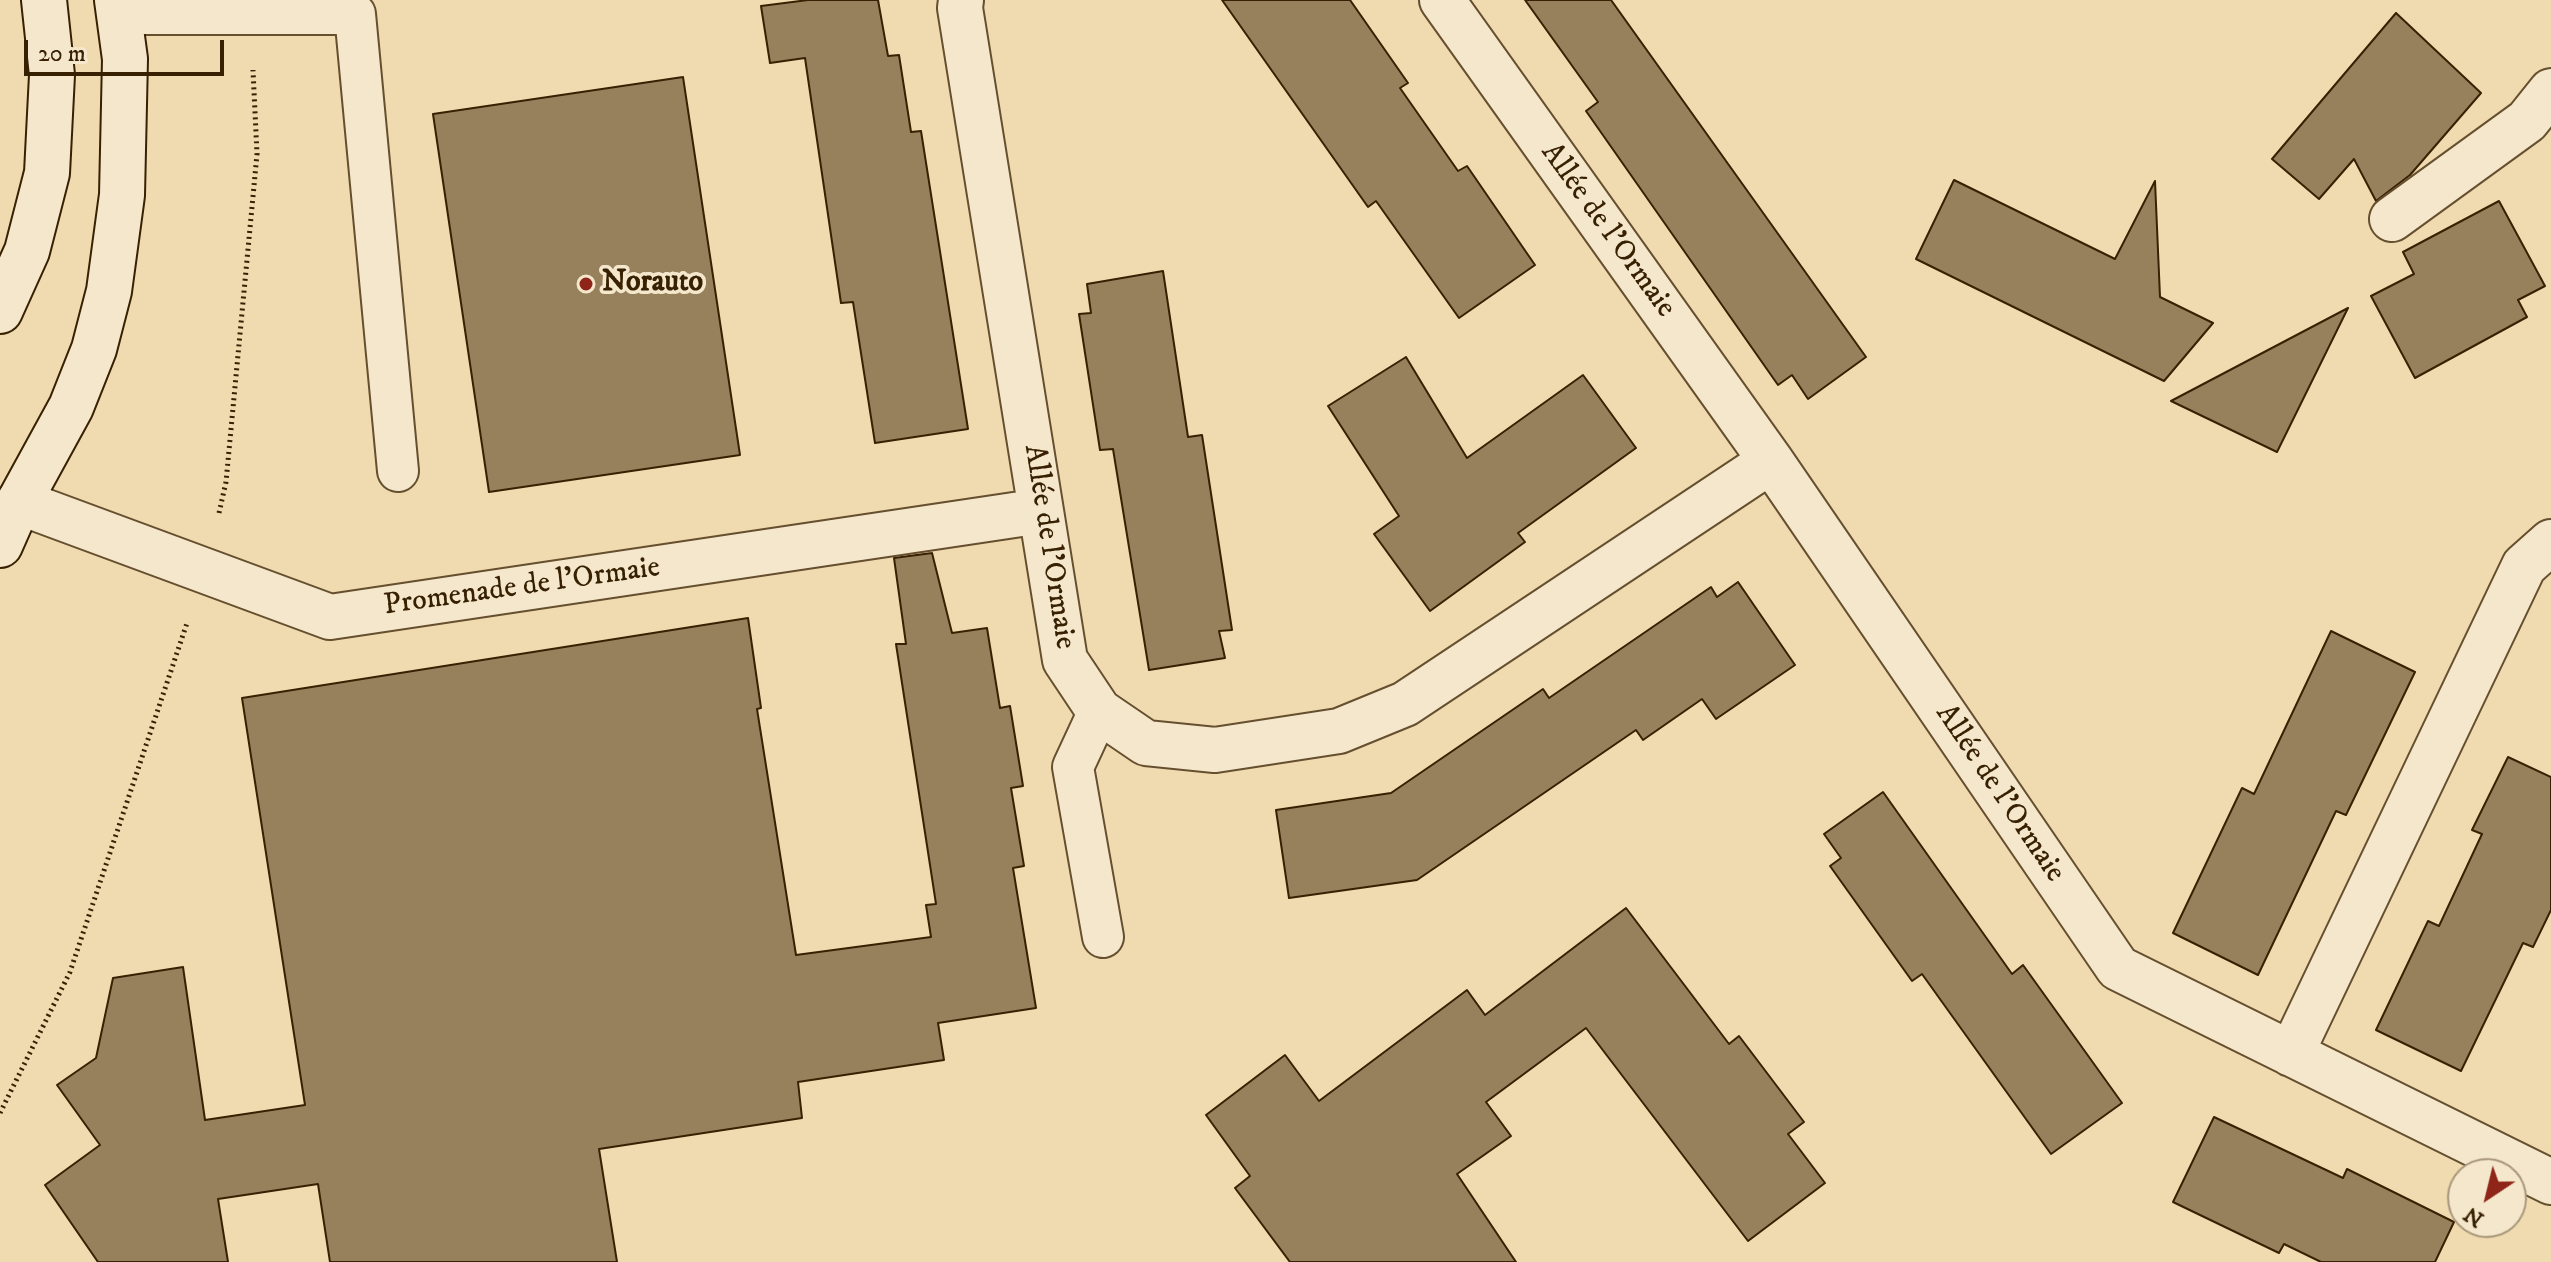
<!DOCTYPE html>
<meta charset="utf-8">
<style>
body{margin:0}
#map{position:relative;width:2551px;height:1262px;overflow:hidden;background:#f0dab0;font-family:"IM FELL DW Pica",serif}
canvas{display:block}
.north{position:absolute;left:2447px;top:1158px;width:80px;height:80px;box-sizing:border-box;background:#f5e7cc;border:2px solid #a9987b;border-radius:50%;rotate:215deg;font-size:22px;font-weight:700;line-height:32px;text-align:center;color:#372102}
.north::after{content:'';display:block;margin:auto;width:28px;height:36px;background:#8f2418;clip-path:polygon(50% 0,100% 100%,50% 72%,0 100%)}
.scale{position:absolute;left:24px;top:40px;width:200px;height:36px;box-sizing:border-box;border:4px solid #372102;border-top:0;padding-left:10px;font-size:24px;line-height:28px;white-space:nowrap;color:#372102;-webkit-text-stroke:6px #f5e7cc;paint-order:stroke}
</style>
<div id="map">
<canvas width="2551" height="1262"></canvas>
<div class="north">N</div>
<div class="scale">20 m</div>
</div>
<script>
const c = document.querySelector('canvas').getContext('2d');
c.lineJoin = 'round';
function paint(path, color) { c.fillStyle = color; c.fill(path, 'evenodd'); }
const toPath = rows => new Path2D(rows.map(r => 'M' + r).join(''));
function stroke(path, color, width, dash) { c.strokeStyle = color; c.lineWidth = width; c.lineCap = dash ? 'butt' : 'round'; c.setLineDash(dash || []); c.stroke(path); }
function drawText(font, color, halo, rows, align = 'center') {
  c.font = font + ' "IM FELL DW Pica",serif'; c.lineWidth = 7; c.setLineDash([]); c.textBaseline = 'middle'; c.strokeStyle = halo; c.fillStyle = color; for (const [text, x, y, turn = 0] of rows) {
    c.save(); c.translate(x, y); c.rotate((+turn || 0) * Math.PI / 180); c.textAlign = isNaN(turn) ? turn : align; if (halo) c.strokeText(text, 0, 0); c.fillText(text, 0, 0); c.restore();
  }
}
const building = toPath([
 [808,0,878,0,888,56,899,55,911,132,921,131,968,429,875,443,853,302,841,303,805,58,770,63,761,6,808,0],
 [1222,0,1350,0,1408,83,1400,88,1458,171,1467,166,1535,265,1459,318,1376,201,1368,207,1222,0],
 [1525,0,1611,0,1866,357,1808,399,1792,375,1778,385,1586,111,1598,102,1525,0],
 [2396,13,2481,93,2410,175,2376,201,2354,159,2319,199,2272,159,2396,13],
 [683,77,740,455,489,492,433,114,683,77],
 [1954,180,2115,259,2155,181,2160,297,2213,323,2164,381,1916,259,1954,180],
 [2499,201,2545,286,2518,300,2527,317,2415,378,2371,296,2414,274,2403,252,2499,201],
 [1163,271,1188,437,1202,435,1232,630,1219,631,1225,658,1149,670,1113,449,1100,450,1079,314,1091,313,1087,284,1163,271],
 [2348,308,2277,452,2171,401,2348,308],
 [1406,357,1467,458,1583,375,1636,448,1518,533,1525,542,1430,611,1374,534,1399,516,1328,406,1406,357],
 [932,553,952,633,987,628,1000,708,1010,706,1023,786,1011,788,1024,866,1013,868,1036,1008,938,1023,944,1060,798,1082,802,1118,599,1149,617,1262,330,1262,318,1184,218,1199,228,1262,98,1262,45,1185,100,1145,57,1085,96,1058,113,978,183,967,205,1120,305,1105,242,698,748,618,761,708,757,709,796,955,931,937,926,905,936,904,896,644,906,644,894,558,932,553],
 [1738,582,1795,665,1716,719,1702,699,1643,740,1636,730,1417,880,1289,898,1276,810,1391,793,1543,689,1549,698,1711,587,1717,597,1738,582],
 [2331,631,2415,672,2346,815,2336,811,2258,975,2173,933,2242,788,2254,794,2331,631],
 [2508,757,2551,777,2551,910,2533,947,2523,943,2461,1071,2376,1030,2428,921,2439,926,2482,834,2472,830,2508,757],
 [1883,792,2012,974,2023,965,2122,1103,2051,1154,1922,974,1912,981,1830,866,1841,858,1824,834,1883,792],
 [1626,908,1729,1044,1739,1036,1804,1122,1788,1134,1825,1183,1748,1241,1586,1028,1486,1102,1511,1136,1457,1174,1516,1262,1290,1262,1235,1188,1250,1176,1206,1115,1285,1055,1319,1101,1467,990,1485,1015,1626,908],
 [2214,1117,2343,1178,2347,1169,2454,1222,2435,1262,2321,1262,2284,1244,2279,1253,2173,1202,2214,1117]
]);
paint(building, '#97815c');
stroke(building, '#372102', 2);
const lane = toPath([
 [119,14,355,14,398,471],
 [1099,711,1073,767,1103,937]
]);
const street = toPath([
 [961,0,960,8,1065,660,1099,711,1146,743,1215,750,1339,731,1405,704,1771,461],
 [1442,0,1771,461,2118,968,2551,1182],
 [2392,219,2527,121,2551,91],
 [19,502,330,617,1041,511],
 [2291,1054,2524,566,2551,542]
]);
const secondary = toPath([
 [0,311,27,251,47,173,52,75,44,0],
 [0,545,19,502,71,407,94,349,109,291,122,195,125,59,117,0]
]);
stroke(lane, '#654f2e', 44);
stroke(street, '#654f2e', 48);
stroke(secondary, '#372102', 48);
stroke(toPath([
 [219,513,226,482,257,154,253,70],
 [0,1113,70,972,187,623]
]), '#372102', 5, [2, 4]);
stroke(lane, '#f5e7cc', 40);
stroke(street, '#f5e7cc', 44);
stroke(secondary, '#f5e7cc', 44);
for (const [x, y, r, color] of [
 [586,284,8,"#8f2418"]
]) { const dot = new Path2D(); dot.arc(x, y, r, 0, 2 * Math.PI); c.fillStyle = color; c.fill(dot); stroke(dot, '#f5e7cc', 3); }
drawText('30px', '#372102', '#f5e7cc', [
 ["Allée de l'Ormaie",1607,231,54],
 ["Allée de l'Ormaie",1048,547,81],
 ["Promenade de l'Ormaie",522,588,-8],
 ["Allée de l'Ormaie",1999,794,56]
]);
drawText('bold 30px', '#372102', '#f5e7cc', [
 ["Norauto",602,284]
], 'left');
</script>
